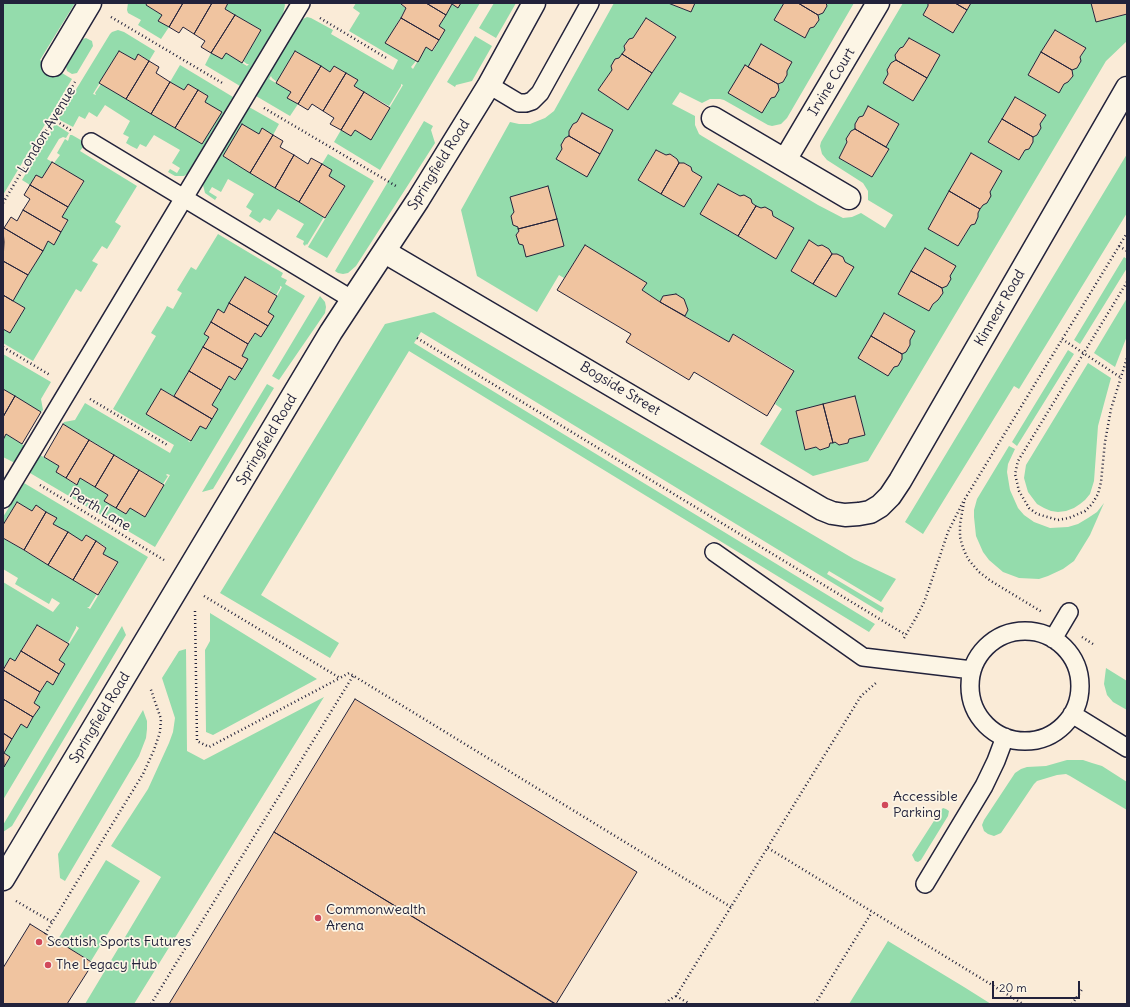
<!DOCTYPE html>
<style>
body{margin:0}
#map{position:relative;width:1130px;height:1007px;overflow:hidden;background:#faebd7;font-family:Delius,sans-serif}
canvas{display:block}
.frame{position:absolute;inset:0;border:4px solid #22223b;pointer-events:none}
.scale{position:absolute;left:992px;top:981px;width:88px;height:18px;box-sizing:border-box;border:2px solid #22223b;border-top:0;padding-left:5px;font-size:12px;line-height:14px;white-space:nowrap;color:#22223b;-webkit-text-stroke:3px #fcf5e5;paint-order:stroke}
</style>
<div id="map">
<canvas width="1130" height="1007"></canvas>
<div class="frame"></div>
<div class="scale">20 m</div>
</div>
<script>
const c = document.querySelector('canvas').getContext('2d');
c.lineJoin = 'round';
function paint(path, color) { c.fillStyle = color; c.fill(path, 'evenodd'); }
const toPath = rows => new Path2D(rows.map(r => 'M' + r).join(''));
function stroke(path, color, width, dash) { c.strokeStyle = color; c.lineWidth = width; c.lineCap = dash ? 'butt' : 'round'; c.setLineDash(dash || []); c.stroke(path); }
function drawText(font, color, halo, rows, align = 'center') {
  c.font = font + ' Delius,sans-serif'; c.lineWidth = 3.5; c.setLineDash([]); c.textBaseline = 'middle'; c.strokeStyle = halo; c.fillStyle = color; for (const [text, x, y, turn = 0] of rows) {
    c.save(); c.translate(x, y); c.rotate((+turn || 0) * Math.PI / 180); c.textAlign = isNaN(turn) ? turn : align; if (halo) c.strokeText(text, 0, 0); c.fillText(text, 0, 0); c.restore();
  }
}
paint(toPath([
 [3,3,75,3,40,60,72,79,3,195],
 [128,3,147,3,146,5,162,15,158,21,169,27,161,39,138,25,141,20,128,13,127,10],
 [228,3,284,3,285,5,283,14,240,86,205,65,211,53,226,53,247,66,249,64,247,64,243,61,261,30,225,9],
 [356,3,402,3,401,5,406,8,386,43,416,61,411,67,413,69,426,47,433,51,445,30,439,26,452,4,458,8,461,3,480,3,380,170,334,142,341,130,351,136,355,130,371,139,403,85,401,84,401,86,389,106,354,86,358,80,334,66,330,72,295,51,277,82,272,78,271,76,269,79,291,92,287,98,298,104,290,116,256,96,301,20,307,17,311,18,333,30,331,34,393,70,398,60,349,31,360,13,353,8],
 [494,3,516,3,496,38,479,28],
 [614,3,668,3,691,12,695,3,784,3,774,20,805,38,810,28,814,27,818,20,818,16,827,6,826,3,854,3,787,118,781,124,772,126,768,125,724,100,720,99,710,99,702,103,680,92,672,104,695,116,695,125,699,134,702,136,818,205,843,218,852,217,861,213,885,228,893,215,868,200,868,191,863,183,827,160,822,154,820,146,821,142,903,3,928,3,928,6,923,15,953,33,971,3,1091,3,1096,22,1127,14,1127,41,1106,61,868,461,813,476,760,444,782,409,775,404,794,370,734,334,729,342,685,316,688,310,684,299,676,294,663,296,660,302,642,290,647,283,585,245,564,278,559,275,537,312,477,276,461,210,510,122,519,124,530,124,545,118,554,111],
 [646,18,676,37,628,110,598,90,612,70,611,66,619,58,625,50,624,46,629,39,633,38],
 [1055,30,1086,48,1072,71,1073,76,1068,82,1064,84,1059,93,1028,75],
 [909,38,940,55,913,101,883,83,888,74,887,70,891,63,895,62,896,59,896,55,900,48,903,47],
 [761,44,792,62,787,71,787,75,783,82,778,85,748,67],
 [1015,97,1046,115,1040,124,1041,128,1037,135,1033,136,1032,138,1033,142,1029,149,1025,150,1019,160,988,142],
 [868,107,899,124,886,147,889,149,872,177,839,158,847,142,846,139,850,132,855,130,856,128,855,124,859,117,863,116],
 [582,113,613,130,587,176,556,159,562,149,561,145,565,138,569,137,570,135,569,131,573,124,577,122],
 [656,150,666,155,670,154,677,159,678,162,680,164,685,163,691,167,692,171,702,177,684,207,638,180],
 [971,153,1002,171,978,213,978,217,975,224,971,225,958,246,928,229],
 [718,184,794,228,776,259,701,214],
 [548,186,564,246,526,256,523,245,519,244,516,235,519,231,510,197],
 [809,241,818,246,822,245,829,249,830,253,837,254,843,257,845,262,854,267,836,297,791,271],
 [925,248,950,276,951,279,947,286,943,287,942,290,943,293,938,300,935,302,929,311,898,293],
 [885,313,915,331,910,340,910,345,906,352,902,353,901,355,902,359,898,366,894,367,888,376,858,358],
 [855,396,865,435,849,439,847,443,839,445,835,442,830,443,829,447,820,450,816,447,805,450,796,411],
 [118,30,124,32,155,51,149,61,139,54,135,60,119,51,93,94,96,95,95,93,101,84,202,144,221,112,205,102,208,96,188,84,184,90,170,82,180,65,233,97,187,174,184,176,175,176,168,172,170,169,177,173,180,168,172,163,180,150,154,135,146,147,140,144,137,149,131,146,126,143,129,137,123,134,130,121,105,105,97,117,89,112,85,119,79,116,73,127,58,119,110,34,112,32],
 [475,36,492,46,472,81,456,85,455,87,447,82],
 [86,38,92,41,93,46,77,73,72,74,67,71,66,67,83,39],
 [249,107,279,124,273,135,262,129,259,134,242,125,223,156,324,217,307,245,306,244,305,246,303,244,304,241,296,237,304,224,278,209,270,221,264,218,260,223,249,216,252,211,246,207,254,194,228,179,221,192,212,187,209,192,217,197,215,200,205,193,203,185,206,178],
 [424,121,433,126,431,130,435,143,356,266,348,273,343,274,338,273,335,271],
 [55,124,69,133,66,138,63,137,59,139,47,159,52,162,42,178,36,175,30,185,22,180],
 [70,135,72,135,86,143,80,151,137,186,115,222,121,226,115,236,107,249,102,246,92,261,98,264,89,279,81,292,76,289,33,361,3,343,3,329,10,333,25,308,13,301,48,241,54,244,68,221,62,217,84,182,54,163,60,155,57,153,65,139,68,141],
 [328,154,374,181,327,258,308,247,345,186,329,176,332,170,322,164],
 [1127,154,1127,213,1019,389,1014,386,923,534,905,522],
 [218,234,283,273,281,277,287,280,285,284,305,296,155,547,30,473,40,455,59,466,56,472,76,485,80,478,108,495,104,501,111,505,126,514,130,508,145,517,170,475,167,474,166,475,168,476,163,484,63,424,64,422,75,420,85,403,170,453,174,445,113,409,156,336,151,333,165,310,167,306,173,309,182,293,177,290,191,267,196,270],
 [245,277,276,295,280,288,280,286,282,287,268,312,261,337,255,333,242,356,248,359,240,372,236,380,229,376,212,405,218,409,206,429,200,426,190,442,188,441,189,440,147,414,161,389,174,396,209,337,204,334,218,310,224,313],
 [1124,257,1127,259,1127,268,1080,344,1074,340],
 [320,296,325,302,326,307,325,313,279,380,272,376],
 [1127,298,1127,336,1115,367,1094,353],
 [434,312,854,559,896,579,881,602,829,571,827,574,884,608,882,613,421,332,414,343,875,624,869,632,409,351,261,595,339,643,330,658,220,593,385,324],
 [1068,350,1074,354,1017,446,1012,442],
 [3,354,51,382,41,399,43,410,41,412,3,389],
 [1088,363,1111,378,1098,426,1094,481,1090,494,1085,500,1080,504,1074,508,1066,511,1058,512,1051,511,1044,508,1037,504,1028,492,1024,478,1026,465],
 [267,384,274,388,213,489,202,492],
 [6,434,25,446,15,463,3,457,3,440],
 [1009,446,1015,449,1008,464,1007,472,1010,490,1018,508,1024,515,1034,522,1050,528,1068,527,1078,524,1088,518,1097,512,1104,503,1090,535,1074,561,1063,569,1048,576,1039,579,1019,578,1003,572,989,560,983,552,976,536,974,517,974,510,977,499],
 [24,483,148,557,3,800,3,768,10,757,4,753,21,724,27,728,32,719,39,707,34,703,47,681,53,684,65,664,59,660,79,628,76,626,76,628,68,643,37,625,15,661,10,658,3,669,3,582,53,612,60,603,52,598,49,604,15,584,18,578,3,569,3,538,97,594,89,607,87,607,90,609,118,563,103,554,106,547,86,535,82,541,53,524,56,518,36,506,32,511,17,502,3,525,3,517],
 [210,613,317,679,213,735,206,732,205,650,210,641],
 [122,626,126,635,12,826,3,832,3,825],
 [186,649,187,751,204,760,324,697,134,1004,85,1004,161,877,111,846,148,789,169,743,173,732,175,718,162,678,179,651],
 [1106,668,1127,681,1127,710,1113,702,1107,695,1104,684],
 [143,710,147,721,147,729,146,738,139,756,65,881,60,878,58,854],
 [1067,760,1083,760,1092,763,1102,766,1127,782,1127,810,1070,776,1066,774,1057,775,1037,781,1034,784,1001,833,994,836,988,834,984,831,982,825,984,820,1015,773,1021,769,1027,767,1046,766],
 [943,808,946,809,949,811,948,816,921,860,918,862,915,861,912,855,941,810],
 [106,860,140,881,91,961,57,941],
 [888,941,964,987,991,1004,849,1004]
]), '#94dcac');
const building = toPath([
 [147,3,183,3,169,27,158,21,162,15,146,5,147,3],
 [183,3,212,3,194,34,183,27,179,33,169,27,183,3],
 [212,3,228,3,225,9,235,15,211,53,201,47,205,41,194,34,212,3],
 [402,3,426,3,446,15,439,26,445,30,439,40,401,18,406,8,401,4,402,3],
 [426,3,461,3,458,8,452,4,446,15,426,3],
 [668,3,695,3,691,12,668,3],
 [784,3,798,3,818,15,819,20,814,27,810,28,805,38,774,20,784,3],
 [798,3,826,3,827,6,823,13,818,15,798,3],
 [928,3,955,3,967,10,953,33,923,15,928,6,928,3],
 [955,3,971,3,967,10,955,3],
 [1091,3,1127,3,1127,14,1096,22,1091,3],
 [235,15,261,30,242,63,226,53,222,59,211,53,235,15],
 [401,18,439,40,432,51,426,47,418,62,385,43,401,18],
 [646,18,676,37,652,73,622,54,625,50,624,46,629,39,633,38,646,18],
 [1055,30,1086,48,1080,57,1081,61,1077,68,1072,70,1041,52,1055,30],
 [909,38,940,55,927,78,896,60,895,55,900,48,903,47,909,38],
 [761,44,792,62,787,71,787,75,783,82,778,84,748,67,761,44],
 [119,51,135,60,138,54,149,61,126,99,99,83,119,51],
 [295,51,321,66,298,104,287,98,291,92,276,83,295,51],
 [1041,52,1072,70,1073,76,1068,82,1064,84,1059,93,1028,75,1041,52],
 [622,54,652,73,628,110,598,90,612,70,611,66,615,59,619,58,622,54],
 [896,60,927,78,913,101,883,83,888,74,887,70,891,63,896,60],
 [149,61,159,67,156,73,170,82,151,114,126,99,149,61],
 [745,65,778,84,779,90,775,97,771,98,762,113,728,93,745,65],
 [321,66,330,72,334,66,346,73,323,111,312,104,308,110,298,104,321,66],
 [346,73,358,80,354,86,364,92,341,130,330,124,334,118,323,111,346,73],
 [170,82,184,90,188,84,198,90,175,128,151,114,170,82],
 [198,90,208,96,205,102,222,112,202,144,175,128,198,90],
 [364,92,390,108,371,140,355,130,351,136,341,130,364,92],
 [1015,97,1046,115,1040,124,1041,128,1037,135,1033,137,1002,119,1015,97],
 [868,106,899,124,886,147,855,129,855,124,859,117,863,116,868,106],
 [582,113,613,130,600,154,569,136,569,131,573,124,577,122,582,113],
 [1002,119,1033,137,1033,142,1029,149,1025,150,1019,160,988,142,1002,119],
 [242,124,259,134,262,128,273,135,250,173,223,156,242,124],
 [855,129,889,149,872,177,839,158,847,142,846,139,851,131,855,129],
 [273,135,283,141,280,147,294,155,275,188,250,173,273,135],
 [569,136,600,154,587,177,556,159,562,149,561,145,565,138,569,136],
 [656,150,666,155,670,154,677,159,679,163,661,194,638,180,656,150],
 [971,153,1002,171,990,192,991,196,987,203,983,205,980,209,949,191,971,153],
 [294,155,308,164,311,158,322,164,299,202,275,188,294,155],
 [52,162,84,181,68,207,30,185,36,175,42,178,52,162],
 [679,163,684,163,691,167,692,171,702,177,684,207,661,194,679,163],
 [322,164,332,170,329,176,345,186,325,218,299,202,322,164],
 [718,184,740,196,744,195,751,199,752,203,756,206,738,236,700,214,718,184],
 [30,185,68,207,62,217,68,220,61,232,23,210,30,199,24,195,30,185],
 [548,186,557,219,518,229,518,227,513,225,511,216,514,212,510,197,548,186],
 [949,191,980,209,978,213,978,217,975,224,971,225,958,246,928,229,949,191],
 [756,206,761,208,765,207,772,211,773,216,794,228,776,259,738,236,756,206],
 [23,210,61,232,54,245,48,241,43,251,4,228,11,217,17,221,23,210],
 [557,219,564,246,526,257,523,245,519,244,516,235,519,231,518,229,557,219],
 [4,228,43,251,28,275,3,261,4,242,3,230,4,228],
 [809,240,818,246,822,245,829,249,832,254,813,284,791,271,809,240],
 [585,245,647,283,642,290,660,302,729,342,733,334,794,371,767,416,694,372,689,380,626,342,631,334,557,290,585,245],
 [925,248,956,266,950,276,951,279,947,286,942,288,911,271,925,248],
 [832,254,837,254,843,257,845,262,854,267,836,297,813,284,832,254],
 [3,261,28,275,13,301,3,295,3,261],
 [911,271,942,288,943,293,938,300,933,304,929,311,898,294,911,271],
 [245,277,277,296,268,312,274,316,268,326,229,303,245,277],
 [676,294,684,299,688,310,685,316,660,302,663,296,676,294],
 [3,295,25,308,10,333,3,329,3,295],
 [229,303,268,326,261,337,255,333,248,344,211,322,218,309,224,313,229,303],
 [884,313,915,331,910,340,910,345,906,352,902,354,871,336,884,313],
 [211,322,248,344,242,356,248,359,242,369,203,347,209,337,204,334,211,322],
 [871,336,902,354,902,359,898,366,894,367,888,376,858,358,871,336],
 [203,347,242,369,235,380,229,376,221,390,189,371,203,347],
 [189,371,221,390,212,405,218,409,212,419,174,396,189,371],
 [3,389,15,396,3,417,3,389],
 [161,389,212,419,206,429,200,426,191,441,146,414,161,389],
 [15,396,41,412,22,444,6,434,3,440,3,417,15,396],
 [855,396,865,435,849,439,848,443,839,445,835,442,833,443,823,404,855,396],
 [823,404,833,443,830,443,829,447,820,450,816,447,805,450,796,411,823,404],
 [63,424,89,440,66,478,56,472,59,466,44,457,63,424],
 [89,440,114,455,95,487,80,478,77,485,66,478,89,440],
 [114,455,139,470,116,508,104,501,108,495,95,487,114,455],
 [139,470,164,485,145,517,130,508,126,514,116,508,139,470],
 [17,502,32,511,36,505,46,512,24,550,3,538,3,525,17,502],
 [46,512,57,518,53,524,68,532,48,565,24,550,46,512],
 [68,532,82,541,86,535,96,541,73,580,48,565,68,532],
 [96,541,106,548,103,554,118,562,98,595,73,580,96,541],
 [37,625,69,644,59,660,65,664,59,674,21,651,37,625],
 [21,651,59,674,53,685,47,681,40,692,3,670,10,658,15,661,21,651],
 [3,670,40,692,34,703,40,707,33,717,3,699,3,670],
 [3,699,33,717,27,728,21,724,12,739,3,733,3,699],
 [355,699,637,872,556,1004,274,832,355,699],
 [3,733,12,739,4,753,10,757,4,767,3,733],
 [274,832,555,1004,169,1004,274,832],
 [30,924,93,963,67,1004,3,1004,3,968,30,924]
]);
paint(building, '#f0c4a0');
stroke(building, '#22223b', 1);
const lane = toPath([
 [489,85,519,103,526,103,532,101,540,93,590,3],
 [91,142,353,300],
 [3,499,301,3],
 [714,552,863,657,972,670],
 '970 686a55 55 0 1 1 110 0a55 55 0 1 1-110 0Z',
 [1053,639,1069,612],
 [1072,714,1127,748],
 [925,884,984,786,996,761,1005,737]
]);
const street = toPath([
 [53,65,90,3],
 [713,118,849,198],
 [785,160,878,3],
 [385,252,822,509,832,513,845,515,859,514,870,512,880,506,890,496,900,481,1127,88]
]);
const secondary = toPath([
 [3,879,331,332,418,200,489,85,534,3]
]);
stroke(lane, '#22223b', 20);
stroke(street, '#22223b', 25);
stroke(secondary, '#22223b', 25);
stroke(toPath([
 [111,17,224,84],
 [320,18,388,59],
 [264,108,396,186],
 [53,119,72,131],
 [3,203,75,82],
 [1119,246,1127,251],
 [1127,282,1018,461,1015,474,1019,491,1029,508,1037,514,1058,520,1069,518,1085,511,1092,504,1098,494,1101,482,1105,442,1111,409,1127,358],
 [417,338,906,635],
 [1062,339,1120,377],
 [3,347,50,375],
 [90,399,169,446],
 [40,485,164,560],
 [964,502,960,524,960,537,963,548,968,559,979,572,991,581,1042,612],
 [204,596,340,678,349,673,731,907],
 [195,611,197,741,209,747,340,678],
 [1082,637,1093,644],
 [904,638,917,616,925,600,948,532,963,502,1127,233],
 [768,848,1023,1004],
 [16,901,52,922],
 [45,934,143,774,154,750,160,732,161,719,150,687],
 [676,996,690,1004],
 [151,1004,353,676],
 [666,1004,669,1000,676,996,861,696,876,683],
 [815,1004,872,912],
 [1072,1004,1083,988]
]), '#22223b', 2.5, [1, 3]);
stroke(lane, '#fcf5e5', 17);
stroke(street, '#fcf5e5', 22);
stroke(secondary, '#fcf5e5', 22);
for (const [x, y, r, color] of [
 [885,805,4,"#d1495b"],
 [318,918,4,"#d1495b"],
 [39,942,4,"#d1495b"],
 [48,965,4,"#d1495b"]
]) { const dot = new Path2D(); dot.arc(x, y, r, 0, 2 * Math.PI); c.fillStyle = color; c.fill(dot); stroke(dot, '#fcf5e5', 1.5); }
drawText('14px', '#22223b', '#fcf5e5', [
 ["Irvine Court",832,82,-59],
 ["London Avenue",47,130,-59],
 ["Springfield Road",439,165,-58],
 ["Kinnear Road",1000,308,-60],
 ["Bogside Street",620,389,31],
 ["Springfield Road",267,440,-59],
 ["Perth Lane",100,510,31],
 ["Springfield Road",100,718,-59]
]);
drawText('14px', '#22223b', '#fcf5e5', [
 ["Accessible",893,797],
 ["Parking",893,813],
 ["Commonwealth",326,910],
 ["Arena",326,926],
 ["Scottish Sports Futures",47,942],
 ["The Legacy Hub",56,965]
], 'left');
</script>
